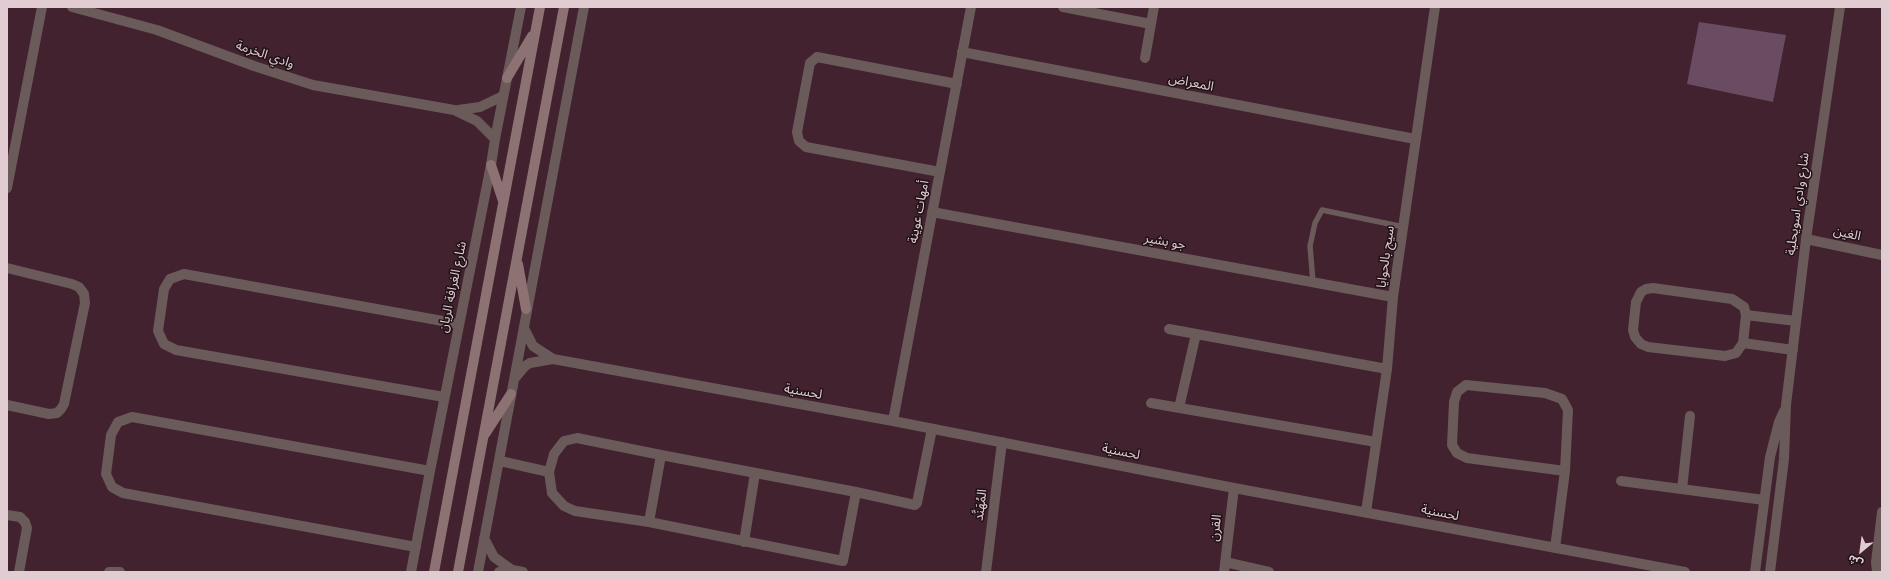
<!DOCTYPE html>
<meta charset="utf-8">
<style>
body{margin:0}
#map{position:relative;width:1889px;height:579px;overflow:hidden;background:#41222e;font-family:"Space Grotesk","Noto Sans Arabic",sans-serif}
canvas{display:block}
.frame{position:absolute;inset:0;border:8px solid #e1ccd2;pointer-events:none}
.north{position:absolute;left:1841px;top:531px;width:40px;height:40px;-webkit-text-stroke:3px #1f1116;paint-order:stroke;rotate:209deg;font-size:11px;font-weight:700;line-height:16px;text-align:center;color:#e1ccd2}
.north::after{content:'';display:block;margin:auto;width:14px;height:18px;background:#e1ccd2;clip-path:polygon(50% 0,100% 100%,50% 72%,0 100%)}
</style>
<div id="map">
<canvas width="1889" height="579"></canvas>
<div class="frame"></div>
<div class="north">ش</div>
</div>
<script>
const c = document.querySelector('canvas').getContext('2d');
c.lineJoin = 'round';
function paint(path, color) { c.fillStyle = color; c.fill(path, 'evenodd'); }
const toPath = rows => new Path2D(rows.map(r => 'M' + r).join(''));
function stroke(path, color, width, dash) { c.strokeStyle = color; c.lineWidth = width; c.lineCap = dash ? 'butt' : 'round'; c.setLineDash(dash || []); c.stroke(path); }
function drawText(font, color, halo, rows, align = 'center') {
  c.font = font + ' "Space Grotesk","Noto Sans Arabic",sans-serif'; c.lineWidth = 3; c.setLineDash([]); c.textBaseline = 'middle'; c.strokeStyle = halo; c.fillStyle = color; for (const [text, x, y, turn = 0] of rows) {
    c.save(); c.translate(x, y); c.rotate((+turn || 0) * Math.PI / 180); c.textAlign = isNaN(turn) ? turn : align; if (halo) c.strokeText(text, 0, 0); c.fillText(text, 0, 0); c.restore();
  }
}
paint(toPath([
 [1699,22,1786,35,1773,102,1687,84]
]), '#694c62');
stroke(toPath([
 [1313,282,1310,246,1315,223,1322,210,1404,227]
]), '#6b5a5a', 5.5);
stroke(toPath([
 [72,7,157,30,254,66,313,85,454,110,477,121,495,139],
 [1063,7,1151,24],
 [962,52,1415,139],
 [1145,58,1154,7],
 [458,110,480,107,503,96],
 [940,172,806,147,799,141,797,132,810,63,817,57,957,84],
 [7,188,42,7],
 [932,212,1393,297],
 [1806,239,1882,255],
 [7,268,72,284,79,287,84,294,85,303,64,404,61,409,57,413,49,414,7,405],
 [524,328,533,346,553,359],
 [1169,329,1387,369],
 [1743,343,1746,315],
 [1793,350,1743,343,1736,353,1725,356,1648,347,1641,344,1635,337,1633,330,1636,302,1641,292,1646,289,1653,288,1732,299,1744,307,1746,315,1796,321],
 [515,378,525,366,530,363,553,359,893,421,1234,488,1685,572],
 [444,397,176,350,164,344,158,331,164,289,170,279,184,274,459,324],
 [1151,403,1376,442],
 [1179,408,1196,334],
 [893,421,971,7],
 [500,461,549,472],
 [1621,481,1764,500],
 [1682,489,1690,416],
 [856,492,843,561,649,522,575,511,564,506,552,493,549,472,554,454,564,441,577,438,661,455,856,492,915,505,917,503,932,429],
 [1366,512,1387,369,1393,297,1435,7],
 [7,515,20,517,25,522,27,528,19,572],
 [649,522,661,455],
 [484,538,494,557,512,570],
 [744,542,755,473],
 [416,547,123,493,112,487,106,474,111,435,118,422,132,417,430,471],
 [1555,548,1565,471,1568,410,1562,399,1545,393,1466,385,1457,392,1454,402,1452,445,1457,453,1467,458,1565,471],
 [1225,562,1269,572],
 [109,572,120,572],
 [411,572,430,471,491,165,495,139,521,7],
 [478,572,584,7],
 [499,572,512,570,523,572],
 [986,572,1002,442],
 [1224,572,1234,488],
 [1755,572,1770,457,1779,422,1784,411],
 [1770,572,1784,459,1786,405,1806,239,1840,7],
 [1877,572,1876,562,1882,512]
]), '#6b5a5a', 10);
stroke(toPath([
 [507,78,532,36],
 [491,165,503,201],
 [518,264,526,309],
 [485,434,511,394],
 [434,572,540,7],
 [458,572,564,7]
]), '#8d7273', 10);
drawText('13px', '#e1ccd2', '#1f1116', [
 ["وادي الخرمة",265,55,19],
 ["المعراض",1191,83,11],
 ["شارع وادي اسويحلية",1798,204,-82],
 ["أمهات عوينة",919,212,-79],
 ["الغين",1847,234,13],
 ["جو بشير",1165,242,10],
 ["سيج بالحوايا",1386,257,-82],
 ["شارع الغرافة الريان",453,287,-78],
 ["لحسنية",803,392,10],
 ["لحسنية",1121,452,11],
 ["المُهَنَّد",981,505,-83],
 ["لحسنية",1440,513,11],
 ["القرن",1216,528,-83]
]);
</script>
